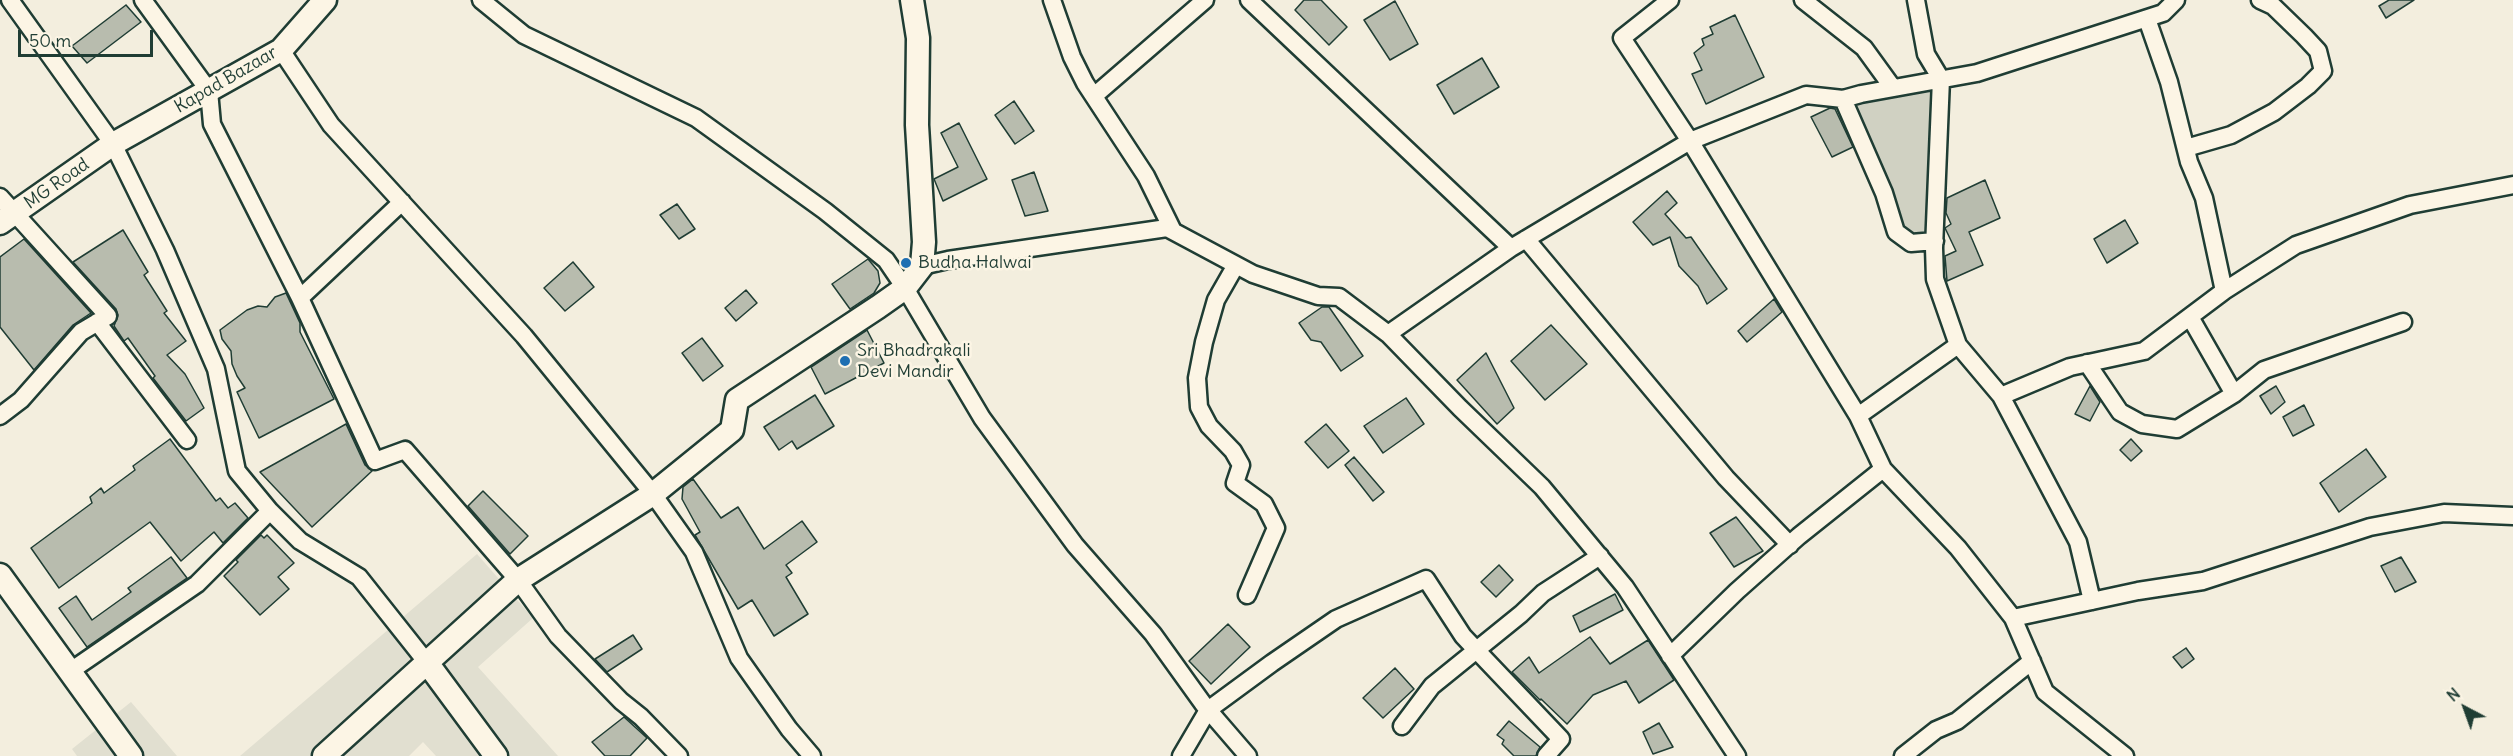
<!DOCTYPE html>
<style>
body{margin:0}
#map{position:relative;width:2513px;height:756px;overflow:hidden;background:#f3eede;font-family:Delius,sans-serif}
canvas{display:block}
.north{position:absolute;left:2435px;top:678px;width:60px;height:60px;-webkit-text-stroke:4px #fcf5e5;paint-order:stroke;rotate:319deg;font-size:16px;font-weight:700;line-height:24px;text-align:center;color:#1f3d34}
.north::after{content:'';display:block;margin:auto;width:21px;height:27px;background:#1f3d34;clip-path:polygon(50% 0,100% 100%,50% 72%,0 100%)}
.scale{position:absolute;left:18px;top:30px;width:135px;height:27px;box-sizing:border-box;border:3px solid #1f3d34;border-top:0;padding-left:8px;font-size:18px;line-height:21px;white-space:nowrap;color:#1f3d34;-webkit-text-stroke:4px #fcf5e5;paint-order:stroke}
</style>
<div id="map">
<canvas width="2513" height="756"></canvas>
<div class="north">N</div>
<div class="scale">50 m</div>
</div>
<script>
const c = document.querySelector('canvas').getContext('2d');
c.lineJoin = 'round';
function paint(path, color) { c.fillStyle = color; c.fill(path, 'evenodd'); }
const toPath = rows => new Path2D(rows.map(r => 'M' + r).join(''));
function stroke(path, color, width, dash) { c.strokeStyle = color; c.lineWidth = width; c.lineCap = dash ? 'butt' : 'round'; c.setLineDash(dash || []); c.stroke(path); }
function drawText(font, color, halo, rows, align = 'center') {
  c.font = font + ' Delius,sans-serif'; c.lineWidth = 5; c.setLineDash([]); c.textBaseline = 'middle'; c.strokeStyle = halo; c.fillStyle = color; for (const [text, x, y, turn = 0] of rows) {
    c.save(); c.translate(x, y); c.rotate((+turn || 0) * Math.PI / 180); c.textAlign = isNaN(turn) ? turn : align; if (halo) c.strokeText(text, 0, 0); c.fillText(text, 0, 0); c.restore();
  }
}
paint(toPath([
 [477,554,533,618,478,667,558,756,436,756,423,742,409,756,240,756],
 [131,702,177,756,77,756,72,749]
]), '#e1dfd0');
paint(toPath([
 [1935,84,1931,236,1913,239,1900,227,1849,102]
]), '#d0d1c2');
const building = toPath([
 [1304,0,1321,0,1347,27,1329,45,1295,10,1304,0],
 [2389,0,2414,0,2386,18,2379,6,2389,0],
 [1395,1,1418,44,1390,60,1364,20,1395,1],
 [126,5,141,22,87,63,72,46,126,5],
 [1735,15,1764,77,1706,104,1692,74,1702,70,1694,53,1704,45,1702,39,1713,34,1710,27,1735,15],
 [1482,58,1499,87,1454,114,1437,85,1482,58],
 [1014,101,1034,131,1015,144,995,115,1014,101],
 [1830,108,1835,109,1853,147,1832,157,1811,117,1830,108],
 [959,123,987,179,943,201,934,179,958,167,941,133,959,123],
 [1034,172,1048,211,1025,216,1012,180,1034,172],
 [1985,180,2000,218,1969,232,1983,265,1947,281,1945,256,1956,251,1945,228,1951,224,1946,213,1947,198,1985,180],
 [1667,191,1677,203,1665,214,1686,238,1691,237,1727,289,1707,304,1698,286,1679,266,1670,237,1653,245,1633,222,1667,191],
 [677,204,695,229,679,239,660,215,677,204],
 [2125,220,2138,243,2107,263,2094,239,2125,220],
 [123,230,148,272,144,275,167,311,164,313,186,341,167,355,185,374,204,408,186,421,153,378,155,376,128,338,124,341,114,326,118,315,116,309,73,262,123,230],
 [24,239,91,313,73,325,34,370,0,327,0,257,24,239],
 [868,259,878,271,880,283,874,293,850,309,832,284,868,259],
 [573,262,594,287,565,311,544,288,573,262],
 [746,290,757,303,736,321,725,308,746,290],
 [286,293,300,323,300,332,334,399,259,438,237,392,245,388,237,376,232,364,231,351,222,339,220,330,247,310,258,306,267,307,275,297,286,293],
 [1774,299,1782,312,1747,342,1738,331,1774,299],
 [1322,307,1329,307,1363,356,1341,371,1321,342,1311,340,1299,323,1322,307],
 [1551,325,1587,364,1545,400,1511,361,1551,325],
 [867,330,884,363,825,394,811,367,867,330],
 [702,338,723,366,703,381,682,353,702,338],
 [1486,353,1514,408,1497,424,1457,380,1486,353],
 [2090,386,2100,402,2090,421,2075,414,2090,386],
 [2276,386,2285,402,2271,414,2260,396,2276,386],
 [815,395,834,426,797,449,792,441,779,450,764,427,815,395],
 [1406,398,1424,424,1383,453,1364,426,1406,398],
 [2304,405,2314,425,2293,436,2283,417,2304,405],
 [346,424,365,465,372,471,312,527,260,472,346,424],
 [1326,424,1349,451,1328,468,1305,442,1326,424],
 [170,439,216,501,220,498,228,508,235,503,248,518,223,543,214,532,181,561,150,522,59,588,31,548,92,503,90,497,101,488,104,493,135,470,133,466,170,439],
 [2131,439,2142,451,2131,461,2120,450,2131,439],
 [2366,449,2386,477,2339,512,2320,483,2366,449],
 [1354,457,1384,492,1373,501,1345,465,1354,457],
 [693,479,721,518,738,507,764,549,802,521,817,542,786,565,792,573,786,577,808,614,774,636,752,600,738,609,695,535,700,532,682,499,683,487,693,479],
 [483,491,528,536,510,554,468,506,483,491],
 [1736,517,1763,551,1734,567,1710,533,1736,517],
 [261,535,264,538,267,535,294,563,278,577,289,589,260,615,224,576,238,562,236,560,261,535],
 [171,557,187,578,87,647,59,608,76,596,92,620,131,592,128,588,171,557],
 [2401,557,2416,582,2395,592,2381,566,2401,557],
 [1499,565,1513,580,1496,597,1481,582,1499,565],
 [1615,594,1623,610,1580,632,1573,616,1615,594],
 [1228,624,1250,647,1211,684,1189,661,1228,624],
 [633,635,642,649,607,672,595,659,633,635],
 [1590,637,1610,664,1648,640,1674,680,1639,703,1626,681,1593,695,1567,724,1541,699,1540,700,1512,672,1529,657,1539,673,1590,637],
 [2186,648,2194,659,2182,668,2173,657,2186,648],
 [1395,668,1414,689,1383,718,1363,698,1395,668],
 [624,717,647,738,630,756,605,756,592,742,624,717],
 [1509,721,1540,747,1536,756,1514,756,1502,744,1504,740,1497,735,1509,721],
 [1659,723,1673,747,1653,754,1643,732,1659,723]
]);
paint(building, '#b8bcae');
stroke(building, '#1f3d34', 1.5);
const street = toPath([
 [10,0,113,144,165,250,216,369,237,471,270,511,300,541,359,577,428,664],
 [143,0,209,91,212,124,300,298,375,461,405,450,518,580,558,636,621,701,641,717,679,756],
 [481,0,524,35,696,118,825,211,886,260,905,288,982,418,1075,545,1153,634,1204,705,1248,756],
 [1052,0,1072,57,1085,83,1146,176,1173,231],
 [1249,0,1511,248],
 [1670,0,1622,38,1690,141,1858,416,1883,469,1958,548,2013,618,2045,692,2125,756],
 [1803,0,1864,48,1893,88],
 [1916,0,1926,54,1941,79,1934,248,1935,279,1958,345],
 [2147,19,2169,82,2189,162,2204,198,2224,291],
 [281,50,331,125,524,336,653,494,694,552,739,658,789,729,812,756],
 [1094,96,1205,0],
 [1843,99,1884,193,1896,232,1911,243,1935,241],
 [2186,148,2231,135,2274,112,2308,86,2323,71,2318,51,2304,36,2273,6,2260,0],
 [0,197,108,316,81,332,21,400,0,416],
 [1526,239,1726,478,1790,545],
 [1236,265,1216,300,1204,342,1197,378,1199,407,1209,426,1233,451,1241,465,1235,483,1264,504,1276,528,1247,595],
 [922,266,948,260,1167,228,1253,274,1318,296,1339,297,1388,334,1511,248,1690,141,1806,95,1843,99,1861,94,1977,73,2163,13,2176,0],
 [300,298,402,202],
 [2190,317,2234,394],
 [97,322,187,440],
 [1388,334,1460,408,1542,487,1625,587,1737,756],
 [2087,363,2120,412,2142,424,2177,429,2234,394,2264,370,2403,322],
 [2001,396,2078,542,2092,601],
 [1858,416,1958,345,2001,396,2070,367,2144,351,2224,291,2296,245,2410,205,2513,185],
 [2013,618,2138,591,2203,581,2370,527,2444,513,2513,516],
 [1670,656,1737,591,1799,536,1883,469],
 [69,672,197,584,270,511],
 [1402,726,1432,686,1521,614,1543,593,1600,556],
 [1181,756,1208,710,1272,663,1336,619,1426,579,1463,636,1561,739,1546,756],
 [1903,756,1936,730,1957,721,2032,661]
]);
const secondary = toPath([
 [0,223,113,144,281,50,325,0],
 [0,575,131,756],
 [428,664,496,756],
 [324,756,518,580,653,494,732,430,737,400,878,307,905,288,922,266,924,242,917,125,918,38,912,0]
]);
stroke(street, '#1f3d34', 21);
stroke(secondary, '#1f3d34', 27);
stroke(street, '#fcf5e5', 16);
stroke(secondary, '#fcf5e5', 22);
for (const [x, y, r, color] of [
 [906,263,6,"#1f6fb2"],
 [845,361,6,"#1f6fb2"]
]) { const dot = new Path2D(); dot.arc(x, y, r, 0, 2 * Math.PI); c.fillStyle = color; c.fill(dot); stroke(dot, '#fcf5e5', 2); }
drawText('18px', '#1f3d34', '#fcf5e5', [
 ["Kapad Bazaar",226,80,-30],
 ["MG Road",57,184,-35]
]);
drawText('18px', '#1f3d34', '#fcf5e5', [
 ["Budha Halwai",918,263],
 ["Sri Bhadrakali",857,351],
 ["Devi Mandir",857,372]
], 'left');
</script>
